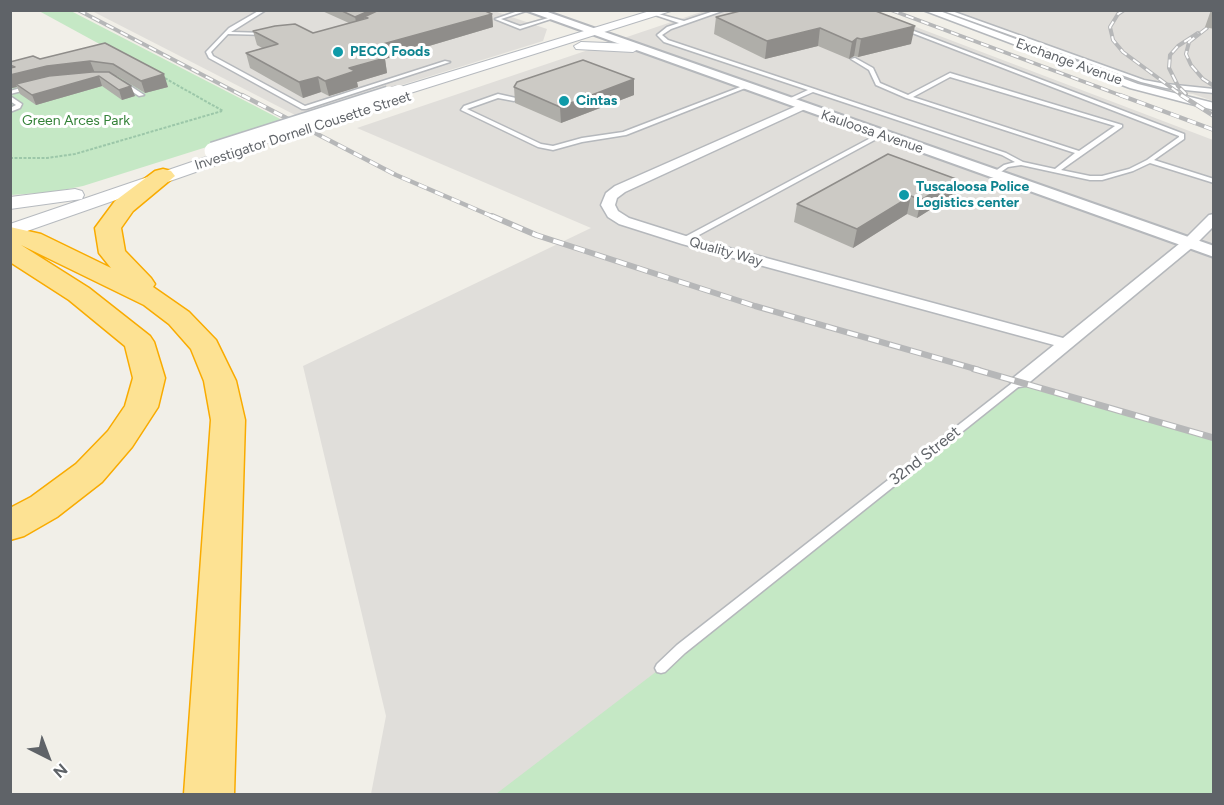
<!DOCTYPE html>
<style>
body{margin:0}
#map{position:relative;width:1224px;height:805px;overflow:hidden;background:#f1efe8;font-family:Figtree,sans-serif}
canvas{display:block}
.frame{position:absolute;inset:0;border:12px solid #5f6368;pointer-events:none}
.north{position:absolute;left:18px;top:727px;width:60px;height:60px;-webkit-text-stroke:4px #fff;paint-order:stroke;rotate:138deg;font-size:16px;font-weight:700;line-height:24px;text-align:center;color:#5f6368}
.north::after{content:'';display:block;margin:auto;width:21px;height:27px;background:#5f6368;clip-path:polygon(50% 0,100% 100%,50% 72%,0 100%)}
</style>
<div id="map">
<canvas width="1224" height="805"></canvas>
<div class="frame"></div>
<div class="north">N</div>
</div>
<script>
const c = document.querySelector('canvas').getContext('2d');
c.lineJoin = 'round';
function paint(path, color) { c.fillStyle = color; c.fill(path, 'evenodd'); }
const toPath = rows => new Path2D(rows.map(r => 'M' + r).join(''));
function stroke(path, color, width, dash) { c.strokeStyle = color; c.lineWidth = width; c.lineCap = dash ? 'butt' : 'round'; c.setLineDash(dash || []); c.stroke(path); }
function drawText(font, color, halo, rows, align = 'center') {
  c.font = font + ' Figtree,sans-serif'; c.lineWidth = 6; c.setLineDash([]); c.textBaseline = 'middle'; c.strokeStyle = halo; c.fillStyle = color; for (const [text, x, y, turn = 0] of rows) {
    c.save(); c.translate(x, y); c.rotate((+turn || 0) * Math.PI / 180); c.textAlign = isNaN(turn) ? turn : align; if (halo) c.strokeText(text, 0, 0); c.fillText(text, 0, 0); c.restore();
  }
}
paint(toPath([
 [491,10,547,29,543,41,299,117,92,11],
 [704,11,874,11,1213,140,1213,794,371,794,386,716,303,366,591,228,357,128],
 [935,11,1213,11,1213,101,1193,94,1162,91]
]), '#e0deda');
paint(toPath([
 [39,11,71,11,286,122,83,186,53,192,11,195,10,72,105,47],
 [1019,382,1213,438,1213,794,496,794,661,668]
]), '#c5e8c5');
const service = toPath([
 [260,10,266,10,231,32,265,33,267,34,267,35,228,34,211,52,213,56,305,106,445,61,450,62,306,109,302,109,209,58,206,52,229,28,260,10],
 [521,10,529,10,501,19,520,26,552,17,554,18,520,29,495,19,521,10],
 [717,10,725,10,671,29,662,35,668,40,1006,153,1023,162,1055,169,1075,153,906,98,876,85,869,70,851,59,855,58,873,68,880,83,908,95,950,73,1122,125,1122,127,1061,170,1090,176,1102,176,1129,169,1147,160,1179,137,1179,136,902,29,906,28,1184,134,1184,139,1154,160,1214,179,1214,183,1150,163,1133,171,1102,180,1090,180,1021,165,1008,167,995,176,991,176,991,174,1004,165,1015,162,1002,155,813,92,788,103,784,103,784,101,808,90,664,42,657,35,667,27,679,23,655,15,655,13,684,21,717,10],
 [950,77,1115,126,1079,151,913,97,950,77],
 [941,10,949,10,1144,80,1166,84,1214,89,1214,93,1166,88,1141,82,941,10],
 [124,82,126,83,144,95,139,96,122,85,121,84,124,82],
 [28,86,31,88,30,89,10,94,10,91,28,86],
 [743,86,748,87,626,135,582,142,553,150,538,147,461,110,464,106,498,94,516,98,517,99,514,101,498,98,467,109,541,144,553,146,582,138,623,132,743,86],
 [10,96,22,104,20,108,10,112,10,108,16,105,10,101,10,96],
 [880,133,883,135,882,136,686,242,680,242,679,240,880,133],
 [1019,379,1023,382,1022,384,685,653,665,672,661,673,657,672,655,668,657,664,677,645,1016,380,1019,379]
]);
const minor = toPath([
 [923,10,937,10,1138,84,1214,103,1214,110,1130,88,923,10],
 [801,104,807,107,805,109,625,192,617,198,615,205,618,211,629,218,692,238,1063,338,1184,240,1209,215,1214,214,1214,226,1194,246,1025,386,1019,387,1013,386,1010,382,1013,378,1054,345,682,244,619,224,608,217,601,205,606,193,615,186,801,104]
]);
const tertiary = toPath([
 [525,10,542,10,1214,246,1214,257,525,10]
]);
const secondary = toPath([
 [653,10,674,10,404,95,399,97,391,92,394,89,653,10],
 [581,42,633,44,640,48,633,52,576,49,574,46,581,42],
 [224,151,230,152,233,156,230,160,10,237,10,224,224,151],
 [75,189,82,191,84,195,82,199,10,209,10,197,75,189]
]);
const motorway = toPath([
 [163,169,171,171,175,176,133,211,121,228,125,251,151,278,155,284,153,287,189,312,216,340,236,381,245,420,234,794,184,794,211,420,204,381,191,349,169,324,144,305,21,245,89,288,150,336,154,342,165,378,158,407,132,447,102,482,57,517,24,536,10,540,10,508,31,497,76,464,108,431,125,406,133,378,125,346,69,300,10,262,10,227,41,234,111,268,99,253,95,228,115,201,155,171,163,169]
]);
stroke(service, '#b5b8bc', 3);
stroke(minor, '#b5b8bc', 3);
stroke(tertiary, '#b5b8bc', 4);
stroke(secondary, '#b6babf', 2);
stroke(motorway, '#f9ab00', 3);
stroke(toPath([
 [161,76,223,111],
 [10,158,47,158,75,154,222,111]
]), '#9cc7a9', 2, [3, 1.5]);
paint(service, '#fff');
paint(minor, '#fff');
paint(tertiary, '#fff');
paint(secondary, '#fff');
paint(motorway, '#fde293');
const railFar3 = toPath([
 [78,10,245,97],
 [891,10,1125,97],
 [1124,10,1118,14,1110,27,1113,40,1123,52,1184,97],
 [1207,28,1189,42,1186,54,1191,65,1203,79,1214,86],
 [1186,94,1178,86,1169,68,1170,55,1178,46,1198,33]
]);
const railFar2 = toPath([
 [242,95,396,175,496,218],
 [1120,95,1214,130],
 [1181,95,1214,116]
]);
const railFar1 = toPath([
 [492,216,536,235,755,306,979,370]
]);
const rail = toPath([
 [974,369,1214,438]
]);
stroke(railFar3, '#b6b7b8', 4);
stroke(railFar2, '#b6b7b8', 4.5);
stroke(railFar1, '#b6b7b8', 6);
stroke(rail, '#b6b7b8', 7);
stroke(railFar3, '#fff', 2, [8]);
stroke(railFar2, '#fff', 3, [9]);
stroke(railFar1, '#fff', 4, [11]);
stroke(rail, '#fff', 4.5, [14]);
const secondaryBridgeFar1 = toPath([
 [384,97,399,92]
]);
const secondaryBridge = toPath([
 [213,151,389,95]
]);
stroke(secondaryBridgeFar1, '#b6babf', 15, []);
stroke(secondaryBridge, '#b6babf', 20, []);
stroke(secondaryBridgeFar1, '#fff', 14);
stroke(secondaryBridge, '#fff', 17);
paint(toPath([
 [320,10,483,10,492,14,493,27,385,59,387,73,357,82,358,87,329,96,321,92,303,98,250,68,246,53,262,48,257,45,253,31,313,33,349,23],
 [744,10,911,44,858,57,854,56,849,59,818,46,765,59,714,34,716,17],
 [1211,10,1214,10,1214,29,1205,27],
 [105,43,168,87,145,93,117,76,114,76,135,96,122,100,102,86,36,105,20,94,17,87,12,88,10,87,10,62,40,59],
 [634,79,634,95,561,123,515,103,514,87],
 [888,154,952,196,917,218,907,214,853,248,794,222,797,204]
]), '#afaea9');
paint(toPath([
 [371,10,393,10,368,18,364,17,365,23,357,26,355,17],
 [492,14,493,27,385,59,387,73,357,82,358,87,329,96,325,81,349,68,372,47],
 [915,26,911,44,858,57,861,39],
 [820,28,818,46,765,59,767,41],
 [857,38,854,56,849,59,852,42],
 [90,61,95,73,16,84,17,87,12,88,10,85,10,75,47,66],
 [164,74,168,87,145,93,141,81],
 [99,76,102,86,36,105,32,95],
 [318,77,321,92,303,98,299,82],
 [634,79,634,95,561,123,560,107],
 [131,86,135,96,122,100,119,90],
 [956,179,952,196,917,218,921,200],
 [911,196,907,214,853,248,857,229]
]), '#8f8d8a');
const building = toPath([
 [340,10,371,10,355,17,340,10],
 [379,10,483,10,492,14,372,47,379,50,372,52,385,58,349,68,355,71,325,81,318,77,299,82,246,53,278,44,253,31,275,26,295,24,313,33,368,18,364,17,379,10],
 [744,10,873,10,915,26,861,39,857,38,852,42,820,28,767,41,716,17,744,10],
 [105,43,164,74,141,81,113,64,90,61,47,66,10,75,10,68,15,67,10,65,10,62,33,56,40,59,105,43],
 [583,60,634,79,560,107,514,87,517,82,583,60],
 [92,72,109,72,131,86,119,90,99,76,32,95,16,84,49,76,92,72],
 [888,154,956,179,921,200,911,196,857,229,797,204,888,154]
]);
paint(building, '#cccac5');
stroke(building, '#8f8d8a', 1.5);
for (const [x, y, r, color] of [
 [338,52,6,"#0f9aa8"],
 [564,101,6,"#0f9aa8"],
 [904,195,6,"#0f9aa8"]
]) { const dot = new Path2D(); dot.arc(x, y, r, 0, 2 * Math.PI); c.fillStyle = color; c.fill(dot); stroke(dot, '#fff', 2); }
drawText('bold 14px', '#0d838f', '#fff', [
 ["PECO Foods",350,52],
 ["Cintas",576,101],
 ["Tuscaloosa Police",916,187],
 ["Logistics center",916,203]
], 'left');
drawText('14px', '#5f6368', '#fff', [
 ["Exchange Avenue",1069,62,20],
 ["Investigator Dornell Cousette Street",303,131,-18],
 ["Kauloosa Avenue",872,132,19],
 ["Quality Way",726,252,16]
]);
drawText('14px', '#348238', '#fff', [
 ["Green Arces Park",76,121]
]);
drawText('16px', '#5f6368', '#fff', [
 ["32nd Street",925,456,-38]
]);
</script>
